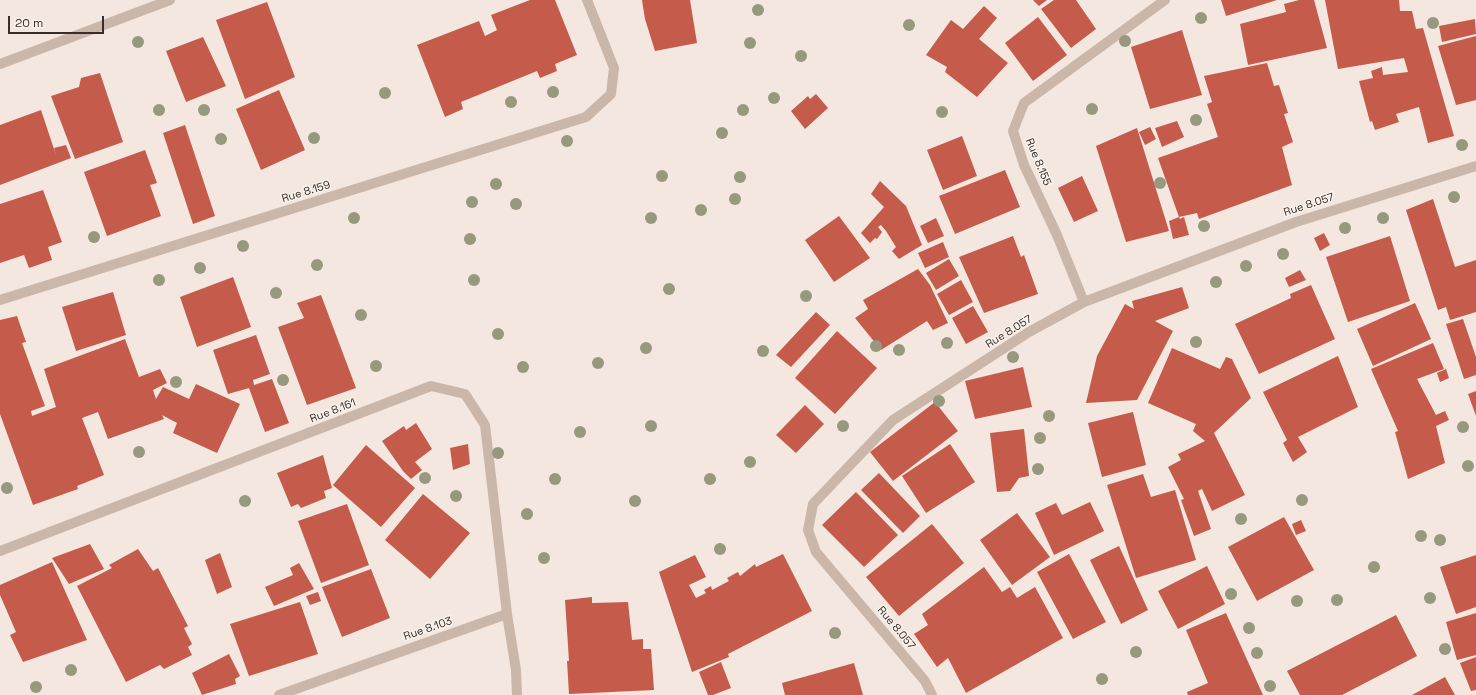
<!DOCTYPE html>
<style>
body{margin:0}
#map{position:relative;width:1476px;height:695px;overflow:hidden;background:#f3e7df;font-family:"Space Grotesk",sans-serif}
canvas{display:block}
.scale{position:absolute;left:8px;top:16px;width:96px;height:18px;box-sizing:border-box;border:2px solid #392d2a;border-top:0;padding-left:5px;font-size:12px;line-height:14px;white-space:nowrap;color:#392d2a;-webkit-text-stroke:3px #faf2eb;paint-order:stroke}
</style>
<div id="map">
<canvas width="1476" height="695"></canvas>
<div class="scale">20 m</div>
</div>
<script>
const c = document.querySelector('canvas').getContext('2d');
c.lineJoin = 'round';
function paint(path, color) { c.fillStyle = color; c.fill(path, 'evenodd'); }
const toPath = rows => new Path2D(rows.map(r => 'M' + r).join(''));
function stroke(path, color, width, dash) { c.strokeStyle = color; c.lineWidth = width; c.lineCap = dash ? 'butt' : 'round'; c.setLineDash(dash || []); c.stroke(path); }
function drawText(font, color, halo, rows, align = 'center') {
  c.font = font + ' "Space Grotesk",sans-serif'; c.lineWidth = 3; c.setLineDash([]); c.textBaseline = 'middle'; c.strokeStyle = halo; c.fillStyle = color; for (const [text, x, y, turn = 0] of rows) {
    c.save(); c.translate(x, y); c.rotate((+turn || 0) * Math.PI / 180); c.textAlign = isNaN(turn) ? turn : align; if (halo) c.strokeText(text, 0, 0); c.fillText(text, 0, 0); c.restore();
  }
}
paint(toPath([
 [530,0,555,0,577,55,555,64,557,71,540,78,537,71,461,102,463,109,445,117,417,45,479,21,485,36,497,30,491,15],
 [642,0,690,0,697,43,655,51,645,19],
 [1033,0,1047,0,1039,6],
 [1054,0,1076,0,1096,29,1071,48,1041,9],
 [1221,0,1277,0,1226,16],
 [1299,0,1314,0,1327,48,1248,65,1240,24,1286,12,1284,4],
 [1325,0,1399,0,1400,11,1412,11,1416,29,1423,28,1454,136,1428,143,1419,107,1396,114,1399,122,1375,130,1372,121,1370,122,1359,81,1373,78,1371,71,1382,67,1383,75,1408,72,1404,58,1338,69],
 [267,2,295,77,245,99,216,20],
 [984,6,997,18,979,39,1008,63,977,97,945,72,947,67,926,55,951,20,963,29],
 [1038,17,1067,55,1033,81,1005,43],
 [1475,19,1476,34,1442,42,1439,26],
 [1182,30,1202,95,1150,109,1131,47],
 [1476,36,1476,100,1456,105,1438,46],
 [203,37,226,86,186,102,166,51],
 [1267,63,1274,86,1279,85,1288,113,1284,114,1293,142,1282,147,1292,185,1199,219,1197,213,1179,217,1158,158,1218,137,1207,104,1212,102,1204,76],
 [100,73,123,142,75,159,51,96,79,87,81,78],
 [279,90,305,150,261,170,236,109],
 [816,94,828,108,805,129,791,111,808,96,810,99],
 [41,110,56,155,54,148,66,145,71,158,0,185,0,125],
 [1177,121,1184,137,1162,147,1155,128],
 [185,125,215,216,193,224,163,133],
 [1150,127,1156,139,1145,145,1139,132],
 [1137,128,1169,231,1126,242,1096,146],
 [962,136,977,176,943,190,927,150],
 [145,150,157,183,150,185,161,216,107,236,84,172],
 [1005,170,1020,207,955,234,939,196],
 [1082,176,1098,211,1074,222,1058,188],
 [880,181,906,206,922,245,899,259,892,251,896,247,886,231,881,225,878,227,882,232,877,239,875,238,870,243,861,233,884,207,871,194],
 [43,190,62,242,48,247,52,260,29,268,24,255,0,263,0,204],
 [1433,199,1455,267,1476,260,1476,312,1450,320,1446,307,1438,310,1406,210],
 [839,216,870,258,834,282,805,240],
 [1179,217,1180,219,1184,217,1189,235,1173,239,1169,221],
 [936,218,944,236,928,243,920,226],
 [1324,233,1330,245,1320,251,1314,238],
 [1013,236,1021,257,1024,255,1038,294,984,313,959,257],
 [1390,236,1410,301,1348,322,1326,257],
 [943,242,949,257,925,268,918,253],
 [949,259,959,276,936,290,926,273],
 [918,269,930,285,948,323,933,330,927,321,881,350,855,318,868,309,863,300],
 [1300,270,1306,280,1289,287,1285,278],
 [233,277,251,327,197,347,180,297],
 [961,280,973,302,949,315,937,294],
 [1311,285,1335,339,1259,374,1235,324,1291,298,1290,294],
 [1182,287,1189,308,1155,321,1173,331,1137,400,1086,403,1097,356,1125,304,1134,309,1132,301],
 [113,292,126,335,76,351,62,307],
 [321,295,356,388,307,405,278,327,304,318,297,303],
 [1415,303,1431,339,1373,366,1357,329],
 [973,306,988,332,966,344,952,318],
 [816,312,830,325,791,367,776,355],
 [17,316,26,342,22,343,45,406,31,411,32,416,56,407,44,369,125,339,139,377,160,369,167,383,153,390,156,399,163,387,189,399,196,384,240,404,217,453,173,433,177,423,162,415,164,419,108,439,98,412,82,418,104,475,77,486,78,489,33,505,0,414,0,320],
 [1463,319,1476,357,1476,375,1464,379,1446,324],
 [837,331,877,368,835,414,795,378],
 [256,335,270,374,253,380,254,385,272,379,289,423,265,432,249,388,228,394,213,350],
 [1433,343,1444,369,1417,379,1436,415,1445,411,1449,420,1436,426,1445,463,1408,479,1395,432,1398,431,1371,369],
 [1172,348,1220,369,1226,357,1232,359,1251,398,1214,433,1245,495,1212,511,1202,489,1198,491,1211,529,1194,536,1181,500,1184,499,1168,467,1181,460,1178,454,1205,441,1193,431,1196,424,1148,403],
 [1338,356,1358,407,1298,437,1307,452,1293,462,1283,443,1287,440,1263,392],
 [1023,367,1032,407,975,419,965,381],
 [1446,369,1449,378,1440,382,1437,373],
 [1476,391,1476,416,1468,394],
 [935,402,958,431,893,481,870,452],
 [805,405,824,424,796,453,776,435],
 [1133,412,1146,465,1102,477,1088,423],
 [416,423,432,449,415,462,422,470,411,479,403,471,382,441,404,426,406,430],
 [1024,429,1029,476,1019,478,1010,491,997,492,990,433],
 [468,444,470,464,453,470,450,448],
 [950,444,975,482,926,513,902,476],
 [366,445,415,488,381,527,333,485],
 [323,455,332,488,324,491,326,498,301,508,298,504,291,507,277,473],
 [879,473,920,516,903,533,861,490],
 [1143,474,1151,497,1175,490,1196,560,1136,578,1107,485],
 [856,492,898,535,864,567,822,525],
 [423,494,470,533,430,579,385,540],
 [1090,502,1104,531,1054,555,1035,513,1056,503,1062,515],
 [347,504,369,565,321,583,298,521],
 [1017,513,1050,557,1012,585,980,540],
 [1284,517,1314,570,1257,601,1228,547],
 [1301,520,1306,531,1296,535,1292,524],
 [932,524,964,563,899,616,866,577],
 [90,544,104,569,69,584,52,558],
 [1119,546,1148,610,1121,624,1090,560],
 [138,549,153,571,158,568,188,626,184,628,192,644,188,647,192,655,164,669,160,665,126,682,77,586,112,568,109,565],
 [220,553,232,587,217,594,205,560],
 [783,554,812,611,728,654,729,657,692,672,659,572,695,555,706,577,689,585,696,598,706,593,704,590,711,586,712,590,729,581,727,578,738,572,740,576,755,564,756,567],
 [1069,554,1106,622,1073,639,1037,572],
 [1476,555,1476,607,1456,614,1440,567],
 [52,562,87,640,23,662,10,635,16,632,0,595,0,585],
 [299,563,314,589,274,606,265,587,293,575,290,568],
 [1207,566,1225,604,1178,629,1158,591],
 [984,567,1002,592,1010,587,1017,598,1035,587,1063,638,966,693,948,658,937,667,914,634,928,625,922,614],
 [371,569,390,618,342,637,322,587],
 [318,592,321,601,310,605,306,596],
 [592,597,592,603,628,602,632,640,643,639,643,649,651,649,654,690,569,694,567,661,569,661,565,600],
 [300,602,318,654,249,676,230,624],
 [1226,613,1263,695,1188,695,1187,692,1208,683,1186,630],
 [1476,613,1476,655,1457,660,1446,622],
 [1396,615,1417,656,1342,695,1300,695,1287,671],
 [229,654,240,676,235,679,236,684,202,695,192,673],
 [1476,657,1476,690,1471,691,1460,663],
 [721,662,731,688,713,695,708,695,699,672],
 [854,663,863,695,785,695,782,683],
 [1445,677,1455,695,1412,695]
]), '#c55b4a');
stroke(toPath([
 [0,64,170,0],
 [0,300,586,117,611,94,614,68,587,0],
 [1084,302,1057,235,1024,165,1013,131,1024,103,1165,0],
 [0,551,431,386,465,394,485,425,507,614],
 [279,695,507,614,516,670,517,695],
 [932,695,925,681,816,552,808,530,813,504,893,420,1029,332,1084,302,1296,222,1476,166]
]), '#cbb6aa', 10);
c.fillStyle = '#97987e';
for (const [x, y] of [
 [758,10],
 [1201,18],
 [1433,23],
 [909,25],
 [1125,41],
 [138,42],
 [750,43],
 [801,56],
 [553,92],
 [385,93],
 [774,98],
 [511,102],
 [1092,109],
 [159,110],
 [204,110],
 [743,110],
 [942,112],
 [1196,120],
 [722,133],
 [314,138],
 [221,139],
 [567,141],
 [1462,145],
 [662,176],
 [740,177],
 [1160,183],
 [496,184],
 [1454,197],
 [735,199],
 [472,202],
 [516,204],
 [701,210],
 [354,218],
 [651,218],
 [1383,218],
 [1204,226],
 [1345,228],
 [94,237],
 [470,239],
 [243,246],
 [1283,254],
 [317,265],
 [1246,266],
 [200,268],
 [159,280],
 [474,280],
 [1216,282],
 [669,289],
 [276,293],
 [806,296],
 [361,315],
 [498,334],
 [1196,342],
 [947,343],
 [876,346],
 [646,348],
 [899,350],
 [763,351],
 [1013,357],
 [598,363],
 [376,366],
 [523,367],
 [283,380],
 [176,382],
 [939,401],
 [1049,416],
 [651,426],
 [843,426],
 [1463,427],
 [580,432],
 [1040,438],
 [139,452],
 [498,453],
 [750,462],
 [1468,466],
 [1038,469],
 [425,478],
 [555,479],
 [710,479],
 [7,488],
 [456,496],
 [1302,500],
 [245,501],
 [635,501],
 [527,514],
 [1241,519],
 [1421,536],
 [1440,540],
 [720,549],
 [544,558],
 [1374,567],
 [1231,594],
 [1430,598],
 [1337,600],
 [1297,601],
 [1249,628],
 [835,633],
 [1445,649],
 [1136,652],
 [1257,653],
 [71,670],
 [1102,679],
 [1270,686],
 [36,687]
]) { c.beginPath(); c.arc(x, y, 6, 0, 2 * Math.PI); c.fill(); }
drawText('11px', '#392d2a', '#faf2eb', [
 ["Rue 8.155",1038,162,68],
 ["Rue 8.159",306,192,-17],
 ["Rue 8.057",1309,205,-18],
 ["Rue 8.057",1009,332,-32],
 ["Rue 8.161",333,411,-21],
 ["Rue 8.057",896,628,50],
 ["Rue 8.103",428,629,-19]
]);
</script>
